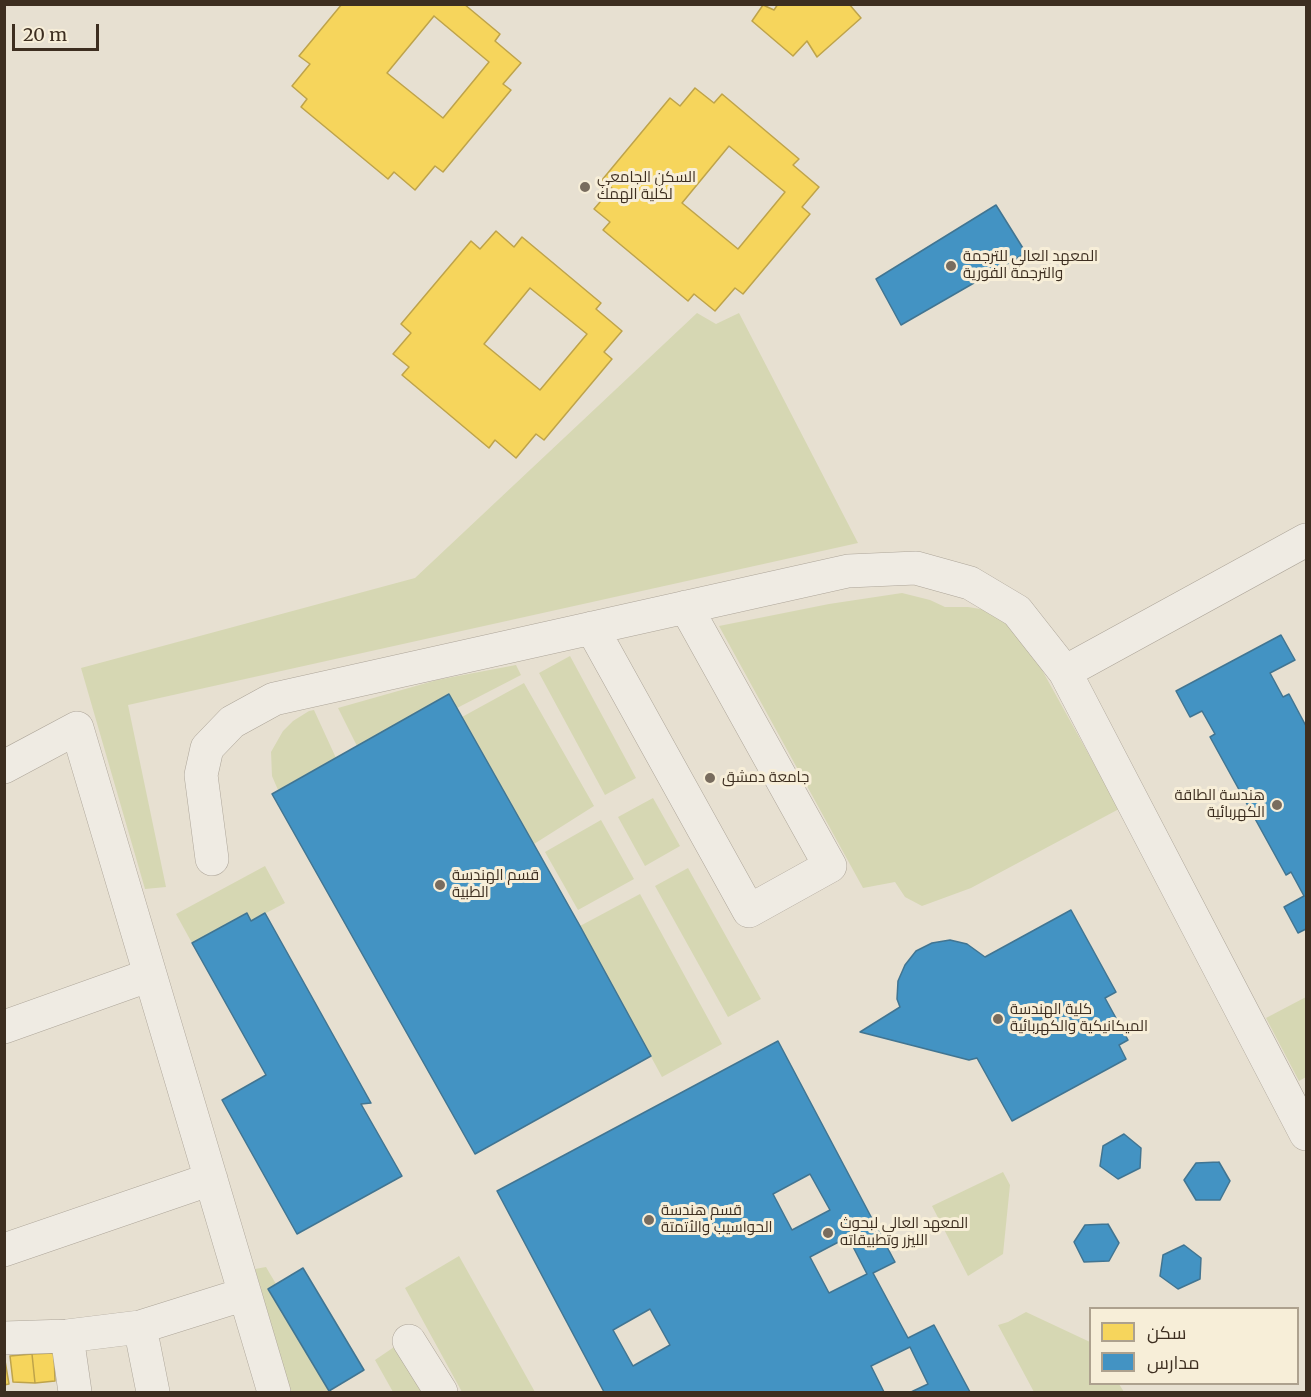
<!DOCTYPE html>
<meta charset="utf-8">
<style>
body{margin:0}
#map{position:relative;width:1311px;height:1397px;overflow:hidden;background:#e7e0d1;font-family:Merriweather,Cairo,serif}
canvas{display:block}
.frame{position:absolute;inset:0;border:6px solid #3d2e20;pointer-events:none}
.legend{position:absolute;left:1089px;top:1307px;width:210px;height:78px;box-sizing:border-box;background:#f7eed8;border:2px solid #ada18e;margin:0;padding:8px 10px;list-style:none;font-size:18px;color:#3d2e20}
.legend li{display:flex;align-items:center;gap:12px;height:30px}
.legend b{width:30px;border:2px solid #ada18e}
.scale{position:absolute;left:12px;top:24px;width:87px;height:27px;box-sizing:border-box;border:3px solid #3d2e20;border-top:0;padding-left:8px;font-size:18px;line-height:21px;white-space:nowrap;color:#3d2e20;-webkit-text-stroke:4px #f7eed8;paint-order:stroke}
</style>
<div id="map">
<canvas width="1311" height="1397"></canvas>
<div class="frame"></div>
<ul class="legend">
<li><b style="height:16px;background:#f6d55c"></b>سكن</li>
<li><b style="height:16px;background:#4393c3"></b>مدارس</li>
</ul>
<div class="scale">20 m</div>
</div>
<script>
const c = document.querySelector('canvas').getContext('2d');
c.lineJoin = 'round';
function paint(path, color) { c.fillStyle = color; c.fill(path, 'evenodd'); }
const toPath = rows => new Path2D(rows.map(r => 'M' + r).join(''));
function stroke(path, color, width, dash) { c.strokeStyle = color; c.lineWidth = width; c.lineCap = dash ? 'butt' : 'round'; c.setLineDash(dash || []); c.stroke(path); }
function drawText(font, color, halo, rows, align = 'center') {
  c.font = font + ' Merriweather,Cairo,serif'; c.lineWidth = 6; c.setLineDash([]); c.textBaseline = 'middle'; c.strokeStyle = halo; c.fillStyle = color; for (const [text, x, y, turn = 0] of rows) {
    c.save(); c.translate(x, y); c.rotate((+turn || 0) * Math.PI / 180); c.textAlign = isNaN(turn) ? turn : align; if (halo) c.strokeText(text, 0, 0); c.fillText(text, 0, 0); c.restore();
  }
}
paint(toPath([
 [697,313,716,324,739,313,858,543,128,705,166,887,145,889,81,668,415,578],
 [902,593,930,600,945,607,968,607,1011,614,1119,809,971,888,922,906,905,897,895,882,863,888,719,626,829,604],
 [570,656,636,778,605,795,539,673],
 [516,665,521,675,457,708,448,695,357,746,338,708,437,680],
 [524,683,594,806,534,844,462,717],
 [314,710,336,758,278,790,272,776,271,752,283,731,293,721,309,711],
 [653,798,680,846,645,866,618,817],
 [601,820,634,879,578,910,545,852],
 [265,866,285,903,251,921,246,913,192,943,176,914],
 [688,868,761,999,728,1017,655,886],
 [640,894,722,1044,662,1077,580,926],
 [1306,997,1306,1077,1299,1081,1266,1018],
 [1003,1172,1010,1185,1003,1254,968,1276,932,1206],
 [459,1256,535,1392,462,1392,405,1288],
 [266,1267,276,1284,268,1289,330,1392,291,1392,255,1269],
 [1026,1312,1090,1342,1090,1384,1119,1384,1124,1392,1034,1392,998,1325,1008,1322],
 [400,1343,430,1392,393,1392,375,1360]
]), '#d6d7b3');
const homes = toPath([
 [342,4,464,4,500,34,495,41,521,63,503,84,511,90,443,172,435,166,415,190,394,172,388,179,301,107,307,99,292,86,310,64,299,56,342,4],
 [434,16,489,62,443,118,387,73,434,16],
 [778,4,849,4,861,18,817,57,807,41,793,56,752,21,763,5,774,10,778,4],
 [695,88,714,103,722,94,799,159,793,165,819,187,802,207,810,214,743,294,735,288,715,311,694,294,688,301,603,230,610,222,594,209,612,188,602,180,670,98,680,106,695,88],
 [729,146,785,192,738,249,682,203,729,146],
 [496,231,514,247,522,237,601,303,596,309,622,331,604,352,612,359,544,440,536,434,516,458,495,440,489,448,402,375,409,367,393,354,411,333,401,324,471,241,480,249,496,231],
 [530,288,587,334,540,390,484,344,530,288],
 [54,1353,55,1381,35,1383,32,1354,54,1353],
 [32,1354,35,1383,13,1382,10,1356,32,1354],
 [4,1355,9,1384,4,1385,4,1355]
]);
paint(homes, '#f6d55c');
stroke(homes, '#bea34a', 1.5);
const schools = toPath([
 [996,205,1026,253,901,325,876,279,996,205],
 [1281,635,1295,660,1270,673,1283,697,1289,694,1306,726,1306,929,1298,933,1284,907,1304,896,1291,872,1286,875,1210,737,1215,734,1202,711,1190,717,1176,691,1281,635],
 [449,694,580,926,651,1056,475,1154,272,794,449,694],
 [1071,910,1116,992,1105,998,1128,1040,1119,1045,1126,1059,1012,1121,977,1058,969,1060,860,1032,900,1007,897,999,898,981,905,965,916,951,932,943,950,940,967,944,985,957,1071,910],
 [247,913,251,921,265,913,371,1103,361,1104,402,1176,297,1234,222,1100,266,1075,192,943,247,913],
 [778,1041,895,1262,873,1273,908,1338,934,1325,970,1392,911,1392,928,1384,910,1347,871,1366,884,1392,604,1392,497,1191,778,1041],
 [810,1174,830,1210,792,1230,773,1194,810,1174],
 [848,1237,867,1274,829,1293,810,1257,848,1237],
 [650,1309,670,1345,633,1366,613,1330,650,1309],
 [1124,1134,1141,1148,1140,1168,1118,1179,1100,1166,1103,1146,1124,1134],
 [1219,1162,1230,1181,1220,1200,1196,1200,1184,1180,1196,1163,1219,1162],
 [1108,1224,1119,1243,1109,1261,1084,1262,1074,1242,1085,1225,1108,1224],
 [1184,1245,1201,1258,1200,1279,1178,1289,1160,1276,1163,1255,1184,1245],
 [303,1268,364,1370,329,1391,268,1289,303,1268]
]);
paint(schools, '#4393c3');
stroke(schools, '#417592', 1.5);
const minor = toPath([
 [592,628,749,911,830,866,686,607],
 [1065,672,1306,540],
 [4,767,77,728,274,1392],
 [212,859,201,775,207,748,232,722,274,699,848,571,916,568,970,583,1017,611,1065,672,1306,1134],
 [4,1027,150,975],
 [4,1250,211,1179],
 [140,1327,153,1392],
 [67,1336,75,1392],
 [4,1338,67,1336,140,1327,245,1294],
 [409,1341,441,1392]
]);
stroke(minor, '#ada599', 34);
stroke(minor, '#efebe3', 33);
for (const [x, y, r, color] of [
 [585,187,6,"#786c5e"],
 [951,266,6,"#786c5e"],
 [710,778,6,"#786c5e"],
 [1277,805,6,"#786c5e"],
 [440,885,6,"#786c5e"],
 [998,1019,6,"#786c5e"],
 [649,1220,6,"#786c5e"],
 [828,1233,6,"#786c5e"]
]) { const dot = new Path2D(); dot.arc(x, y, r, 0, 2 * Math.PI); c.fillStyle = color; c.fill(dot); stroke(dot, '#f7eed8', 2); }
drawText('15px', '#3d2e20', '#f7eed8', [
 ["السكن الجامعي",597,178],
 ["لكلية الهمك",597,195],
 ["المعهد العالي للترجمة",963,257],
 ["والترجمة الفورية",963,274],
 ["جامعة دمشق",722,778],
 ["هندسة الطاقة",1265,796,"right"],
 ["الكهربائية",1265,813,"right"],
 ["قسم الهندسة",452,876],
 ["الطبية",452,893],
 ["كلية الهندسة",1010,1010],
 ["الميكانيكية والكهربائية",1010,1027],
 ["قسم هندسة",661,1211],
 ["الحواسيب والأتمتة",661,1228],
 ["المعهد العالي لبحوث",840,1224],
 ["الليزر وتطبيقاته",840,1241]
], 'left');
</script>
